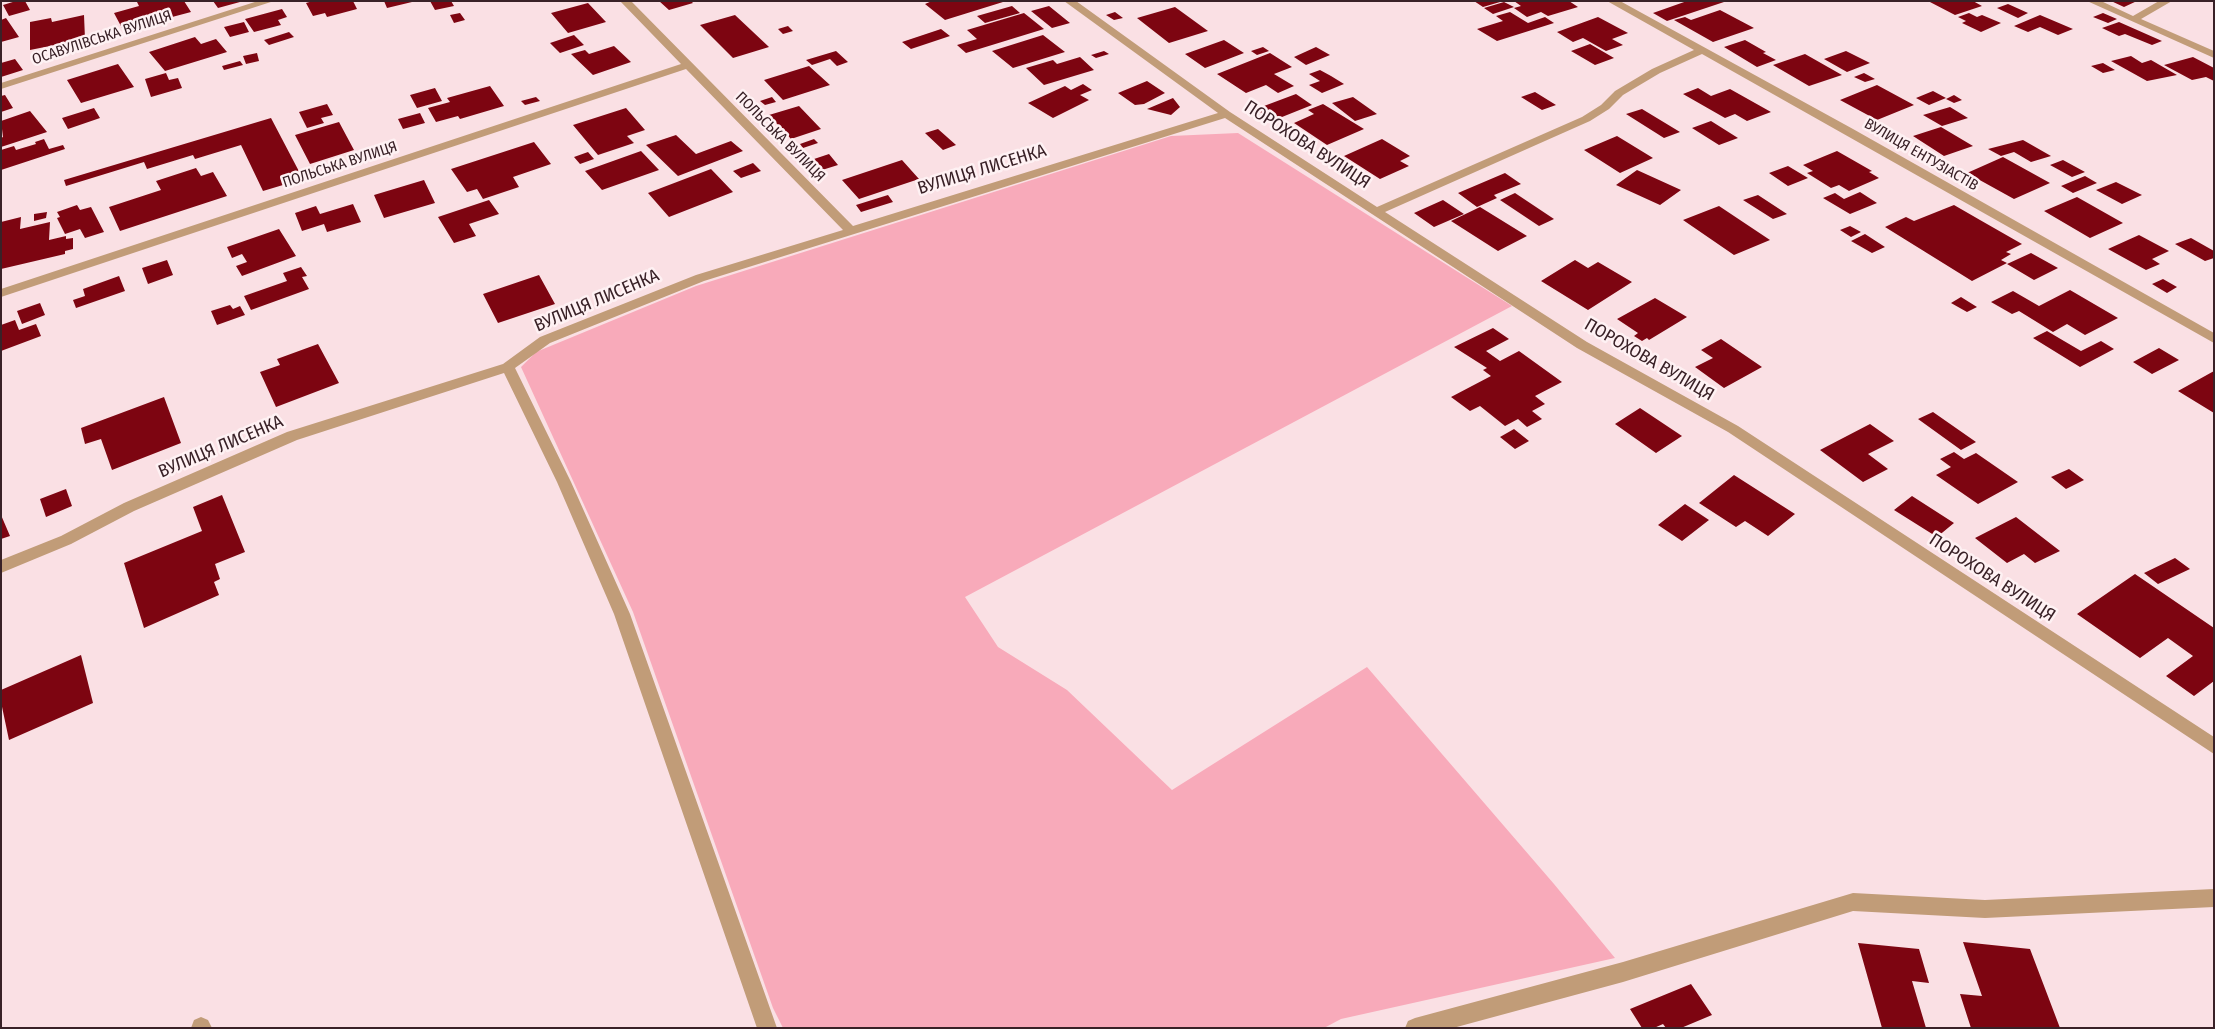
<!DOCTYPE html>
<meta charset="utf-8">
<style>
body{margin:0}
#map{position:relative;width:2215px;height:1029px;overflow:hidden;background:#fae0e4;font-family:"Fira Sans Condensed",sans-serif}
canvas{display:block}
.frame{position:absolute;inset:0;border:2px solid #392127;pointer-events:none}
</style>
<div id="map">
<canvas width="2215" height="1029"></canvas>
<div class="frame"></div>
</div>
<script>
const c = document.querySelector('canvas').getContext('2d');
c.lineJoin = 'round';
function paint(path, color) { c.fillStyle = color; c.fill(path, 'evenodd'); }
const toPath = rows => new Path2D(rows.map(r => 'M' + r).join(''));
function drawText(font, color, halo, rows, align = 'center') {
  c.font = font + ' "Fira Sans Condensed",sans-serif'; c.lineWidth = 5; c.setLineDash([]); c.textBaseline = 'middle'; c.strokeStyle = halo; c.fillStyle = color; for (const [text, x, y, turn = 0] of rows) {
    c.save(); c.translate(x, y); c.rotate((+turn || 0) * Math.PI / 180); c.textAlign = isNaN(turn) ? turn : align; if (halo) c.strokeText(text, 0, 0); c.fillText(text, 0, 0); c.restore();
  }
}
paint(toPath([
 [1238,133,1512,306,965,597,998,647,1067,690,1172,790,1367,667,1554,884,1615,958,1341,1019,1324,1028,783,1028,773,1008,633,612,521,367,536,352,696,286,1171,136]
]), '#f8aaba');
paint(toPath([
 [16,1,25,1,30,10,9,16,3,5],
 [141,1,184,1,191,12,123,30,114,13,139,6,137,2],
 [213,1,240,1,240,2,218,8],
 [313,1,353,1,357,9,327,17,325,13,313,16,306,3],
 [384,1,412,1,412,2,387,8],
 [430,1,451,1,454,6,435,10],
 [659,1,691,1,693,3,669,10],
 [932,1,1003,1,1003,2,945,20,925,4],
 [1474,1,1500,1,1500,2,1483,7],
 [1514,1,1569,1,1578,7,1548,16,1541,12,1527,17,1514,8,1521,6],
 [1687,1,1723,1,1724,2,1667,21,1653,13],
 [1928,1,1973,1,1982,6,1955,15],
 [2111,1,2137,1,2124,7],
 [1504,2,1514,7,1493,14,1484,8],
 [588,3,606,22,568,33,551,13],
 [2008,4,2028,13,2018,18,1997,8],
 [1012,6,1020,13,985,23,977,16],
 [1049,6,1070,23,1052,28,1031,11],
 [1175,7,1208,31,1169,43,1137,18],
 [282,9,287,17,278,20,281,25,254,32,245,19],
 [1720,10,1754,28,1713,42,1674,20,1685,17,1691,20],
 [1115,12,1123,18,1114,20,1106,15],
 [1510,12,1528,23,1545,17,1554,23,1497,41,1477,29,1503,21,1496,16],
 [460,13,465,20,454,23,450,15],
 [1024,13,1044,29,966,53,957,45,977,39,967,30],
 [1969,13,1977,17,1982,15,2001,23,1981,32,1962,23,1966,21,1958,17],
 [2103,13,2117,19,2108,23,2093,17],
 [84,15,85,39,30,50,30,22,51,18,52,22],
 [735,15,769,47,733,58,700,25],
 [2040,15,2073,29,2058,35,2040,27,2028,32,2014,26],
 [1598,17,1628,33,1612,39,1623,45,1606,51,1583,38,1573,42,1557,32],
 [6,18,19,37,1,42,1,20],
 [244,22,249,32,230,37,224,27],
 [2119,22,2162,41,2152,45,2125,34,2119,36,2102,28],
 [788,26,793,31,783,34,778,29],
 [941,29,950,36,911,49,902,42],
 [289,32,294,37,269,45,264,40],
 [574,35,584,45,560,53,550,43],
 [1043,35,1065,52,1013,68,992,51],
 [195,37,201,44,216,39,227,52,165,71,149,52],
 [1224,40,1244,53,1205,68,1185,54],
 [1745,40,1766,52,1763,53,1776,60,1757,67,1724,47],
 [1590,44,1614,58,1595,65,1571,51],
 [614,46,631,62,593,75,571,54,585,50,589,54],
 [1263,47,1269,51,1257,55,1251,51],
 [1316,47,1330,55,1306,65,1294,57],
 [836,51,848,62,837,66,830,59,812,65,806,60],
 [1104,51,1109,54,1096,58,1091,55],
 [1846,51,1870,63,1847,72,1824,59],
 [257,53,259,61,246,64,243,56],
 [1270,53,1292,67,1274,74,1294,86,1278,93,1266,85,1246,93,1217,74],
 [1805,54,1842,75,1809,86,1773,65],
 [2131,56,2142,63,2151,60,2177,75,2147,81,2111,61],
 [1080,57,1094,70,1044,85,1026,68,1053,60,1057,64],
 [2193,57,2214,68,2214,81,2206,77,2192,80,2164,65],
 [15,59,23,70,1,77,1,63],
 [240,61,243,65,224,70,222,66],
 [2103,63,2115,70,2103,73,2091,66],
 [118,64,134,87,81,103,67,80],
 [809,66,830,85,783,100,764,80],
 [1320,70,1331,76,1344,84,1322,93,1309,85,1320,81,1309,74],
 [166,73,169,80,178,78,182,88,151,97,145,79],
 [1864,73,1875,79,1865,82,1854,77],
 [1147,81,1165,93,1144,104,1135,105,1118,93],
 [1083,84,1092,90,1080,95,1089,100,1053,118,1028,103,1065,86,1071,90],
 [1877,85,1914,105,1877,120,1840,100],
 [490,86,504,106,460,119,458,116,436,122,428,108,450,102,447,98],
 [435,88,442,101,417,108,410,95],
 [1698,88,1711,96,1730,89,1771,112,1747,121,1735,114,1725,118,1683,94],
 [1933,91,1946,98,1929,105,1916,98],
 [1535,92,1556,105,1542,110,1521,97],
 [1296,94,1312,105,1272,121,1256,109],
 [5,95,13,108,1,112,1,96],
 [1954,95,1962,100,1954,103,1946,99],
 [536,97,540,101,525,105,521,101],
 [772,97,776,102,765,105,760,101],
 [1353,97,1377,114,1355,121,1332,103],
 [1173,98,1180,107,1171,115,1147,109],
 [327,104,333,115,321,118,324,123,307,128,299,112],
 [1323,104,1364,129,1327,145,1294,123,1314,114,1308,110],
 [799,106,821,129,791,139,769,115],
 [1950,107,1968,118,1942,126,1923,115],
 [94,108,100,118,68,129,62,118],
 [626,108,645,130,627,136,634,143,598,155,573,125],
 [1642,109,1680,132,1664,138,1626,114],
 [30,111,47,132,1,147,1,138,3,137,1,121],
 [420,113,425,123,403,129,398,119],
 [271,118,303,179,263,191,241,145,195,159,193,155,147,169,144,162,66,186,64,180],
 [1711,121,1738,138,1719,145,1692,128],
 [339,122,354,150,310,164,295,135],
 [1880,125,1891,130,1882,134,1872,128],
 [1941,127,1973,146,1944,156,1913,136],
 [938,129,956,145,943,150,925,133],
 [676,135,696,154,731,141,743,151,678,176,646,145],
 [1617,136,1653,158,1620,173,1584,150],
 [44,139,49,149,63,145,65,149,1,170,1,150,14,146,16,150,36,144,35,142],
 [814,139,818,143,803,148,800,144],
 [1382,139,1410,156,1400,161,1409,166,1380,179,1344,156],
 [2023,140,2051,156,2031,162,2014,152,2001,156,1988,149],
 [534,142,551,164,513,177,519,187,483,199,477,189,467,192,451,169],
 [641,151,659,170,602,190,585,171],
 [1837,151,1872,171,1869,172,1879,178,1849,191,1839,185,1831,188,1807,173,1813,171,1803,165],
 [588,152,594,159,580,164,574,157],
 [829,154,838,165,822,170,814,159],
 [2003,157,2050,183,2014,199,1967,173],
 [902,160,919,179,859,199,842,180],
 [2063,160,2085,172,2072,177,2050,165],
 [753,163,761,171,741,178,733,171],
 [1788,166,1808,178,1788,186,1769,173],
 [196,168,201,176,213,172,227,196,120,231,109,207,161,190,156,181],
 [711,169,733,192,669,217,648,193],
 [1637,170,1681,190,1660,205,1616,185],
 [1505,173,1521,184,1494,195,1497,198,1477,207,1458,193],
 [963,174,967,179,956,182,952,177],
 [2085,176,2097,183,2073,193,2061,186],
 [424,180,435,203,384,218,374,195],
 [2116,182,2142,195,2122,204,2096,190],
 [1860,192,1877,203,1850,214,1823,198,1835,193,1844,199],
 [1515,193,1554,219,1539,226,1500,200],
 [888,195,893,202,861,212,856,205],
 [1758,195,1787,214,1773,219,1743,200],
 [2077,197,2123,223,2090,238,2044,211],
 [489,200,499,214,469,224,476,236,454,243,438,217],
 [1443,200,1464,214,1434,227,1414,213],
 [353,204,361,222,327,232,324,224,302,231,295,213,316,206,320,214],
 [77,205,80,210,91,207,104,232,85,238,80,229,65,234,57,218,60,217,57,212],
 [1954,205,1980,220,2022,244,2006,252,2011,254,2001,260,2007,263,1972,281,1885,227,1906,217,1914,221],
 [1719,206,1770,240,1734,255,1683,220],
 [1480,207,1527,236,1498,251,1451,221],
 [47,212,46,218,34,221,34,214],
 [21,217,20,229,50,222,49,240,66,236,66,239,73,238,73,249,65,251,65,254,1,269,1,222],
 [1850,226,1861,232,1851,237,1840,230],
 [279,229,296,256,242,276,236,266,247,262,242,254,232,258,227,247],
 [1865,234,1885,247,1872,253,1851,241],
 [2139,235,2169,251,2152,259,2160,264,2146,270,2108,249],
 [2191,238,2214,251,2214,258,2205,261,2175,244],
 [2031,253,2058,268,2034,280,2007,264],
 [167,260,173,275,148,284,142,268],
 [1575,260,1588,268,1598,262,1632,282,1588,310,1541,281],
 [301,267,307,276,302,277,309,289,251,310,244,296,287,281,283,273],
 [539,275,555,304,498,323,483,294],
 [119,276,125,291,76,308,73,300,85,296,83,289],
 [2163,279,2177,287,2167,293,2152,284],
 [2070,290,2118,318,2085,335,2067,324,2053,332,2019,311,2012,314,1991,302,2013,291,2039,306],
 [1961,297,1977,307,1967,312,1951,303],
 [1655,298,1687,317,1649,340,1647,338,1642,341,1634,336,1638,333,1617,319],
 [40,303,45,315,22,324,17,311],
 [230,305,233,309,240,306,245,315,217,325,211,311],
 [15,320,19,330,36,324,41,336,1,351,1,325],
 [1493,328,1509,339,1486,351,1500,361,1519,351,1562,382,1535,396,1545,404,1532,411,1542,419,1527,427,1518,419,1505,426,1480,406,1470,411,1451,397,1491,376,1483,370,1487,368,1454,347],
 [2047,331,2081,351,2101,341,2114,349,2080,367,2033,338],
 [1721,339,1762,367,1724,388,1695,367,1713,358,1701,350],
 [318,344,339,383,276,407,260,372,280,365,277,359],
 [2159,348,2179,360,2152,374,2133,362],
 [2214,371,2214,413,2178,391],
 [164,397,181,443,112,470,101,439,85,444,81,428],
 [1640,408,1682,436,1656,453,1615,424],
 [1933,412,1976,442,1961,450,1918,419],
 [1870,424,1894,441,1868,454,1888,469,1863,482,1820,450],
 [1514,429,1529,441,1515,449,1500,437],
 [1954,452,1964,459,1976,453,2018,482,1978,504,1936,475,1951,467,1940,459],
 [2069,469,2084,480,2066,489,2051,477],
 [1734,475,1795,514,1768,536,1745,521,1736,527,1699,503],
 [66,489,72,506,46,517,40,499],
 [222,495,245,552,215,564,220,579,214,582,219,595,144,628,124,563,202,531,193,507],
 [1912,496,1954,523,1937,537,1894,510],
 [1685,504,1709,520,1682,541,1658,525],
 [1,515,10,536,1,539],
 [2016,517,2060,551,2035,563,2024,554,2007,563,1975,538],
 [2175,558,2190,569,2158,584,2144,573],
 [2135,574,2214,628,2214,681,2194,696,2166,676,2193,656,2168,638,2140,658,2077,614],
 [81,655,93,703,9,740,1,702,1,690],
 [1963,942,2030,949,2060,1028,1971,1028,1960,994,1982,996],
 [1858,943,1919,949,1929,983,1912,981,1926,1028,1882,1028],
 [1691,984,1712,1015,1681,1028,1666,1028,1663,1024,1654,1028,1642,1028,1630,1009]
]), '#7d0511');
paint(toPath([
 [258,1,274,1,1,89,1,83,258,1],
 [620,1,631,1,853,226,1218,113,1064,1,1076,1,1230,112,1377,207,1582,117,1601,105,1615,91,1652,69,1694,50,1607,1,1620,1,1853,129,2214,333,2214,343,1702,54,1660,73,1623,95,1609,109,1590,121,1385,212,1587,342,1738,426,2214,737,2214,754,1728,432,1577,348,1225,118,704,281,550,343,515,368,571,482,630,614,777,1028,757,1028,614,614,557,482,504,373,297,440,134,511,71,544,1,573,1,560,61,536,124,503,287,432,503,364,540,337,696,275,843,230,686,69,1,297,1,289,681,64,620,1],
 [2087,1,2101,1,2133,16,2159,1,2172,1,2141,19,2214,51,2214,58,2087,1],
 [2214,889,2214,907,1985,918,1853,911,1623,982,1453,1028,1405,1028,1408,1021,1415,1018,1623,962,1853,893,1985,900,2214,889],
 [201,1017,208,1020,212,1028,191,1028,194,1020,201,1017]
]), '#c19c78');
drawText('15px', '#392127', '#fef1f3', [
 ["ОСАВУЛІВСЬКА ВУЛИЦЯ",102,38,-18],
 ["ПОЛЬСЬКА ВУЛИЦЯ",780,137,45],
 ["ВУЛИЦЯ ЕНТУЗІАСТІВ",1921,155,30],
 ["ПОЛЬСЬКА ВУЛИЦЯ",340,165,-18]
]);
drawText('18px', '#392127', '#fef1f3', [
 ["ПОРОХОВА ВУЛИЦЯ",1307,145,33],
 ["ВУЛИЦЯ ЛИСЕНКА",982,170,-17],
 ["ВУЛИЦЯ ЛИСЕНКА",597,301,-23],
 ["ПОРОХОВА ВУЛИЦЯ",1649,360,30],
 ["ВУЛИЦЯ ЛИСЕНКА",221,447,-23],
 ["ПОРОХОВА ВУЛИЦЯ",1992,578,33]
]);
</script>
